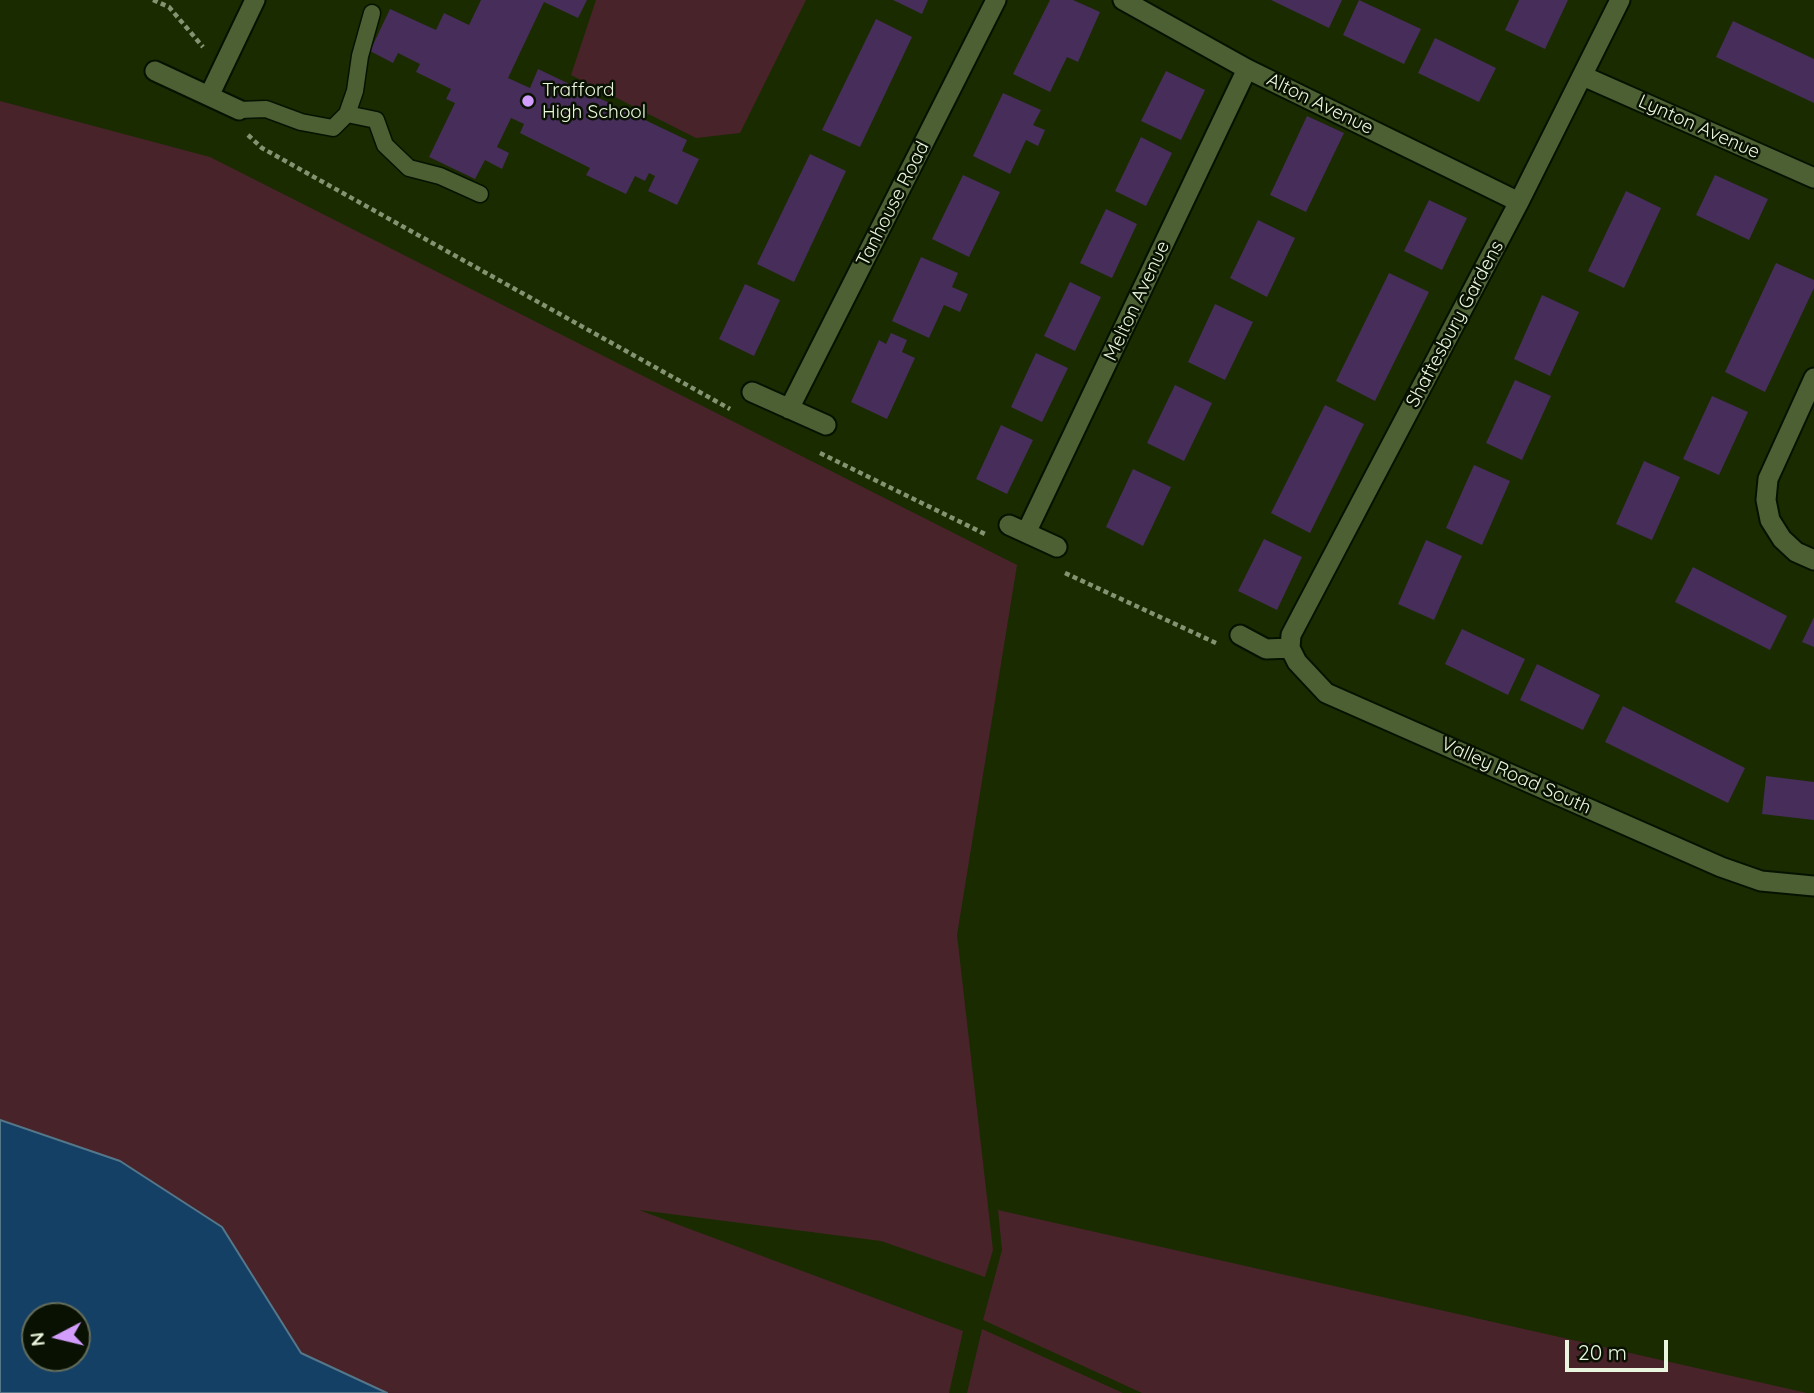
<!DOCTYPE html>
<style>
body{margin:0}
#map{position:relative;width:1814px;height:1393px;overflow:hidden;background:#1a2b00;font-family:Quicksand,sans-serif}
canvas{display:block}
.north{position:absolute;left:21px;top:1302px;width:70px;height:70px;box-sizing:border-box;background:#091102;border:2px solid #636d5a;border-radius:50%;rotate:263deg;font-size:19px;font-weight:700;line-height:28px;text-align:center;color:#eaf6dd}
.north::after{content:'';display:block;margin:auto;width:24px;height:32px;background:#d29dfd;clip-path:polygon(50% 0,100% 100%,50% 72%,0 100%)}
.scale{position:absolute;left:1565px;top:1340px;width:103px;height:32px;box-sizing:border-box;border:4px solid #eaf6dd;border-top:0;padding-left:9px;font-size:21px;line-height:24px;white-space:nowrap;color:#eaf6dd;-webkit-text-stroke:5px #091102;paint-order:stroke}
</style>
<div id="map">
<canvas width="1814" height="1393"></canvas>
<div class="north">N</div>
<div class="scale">20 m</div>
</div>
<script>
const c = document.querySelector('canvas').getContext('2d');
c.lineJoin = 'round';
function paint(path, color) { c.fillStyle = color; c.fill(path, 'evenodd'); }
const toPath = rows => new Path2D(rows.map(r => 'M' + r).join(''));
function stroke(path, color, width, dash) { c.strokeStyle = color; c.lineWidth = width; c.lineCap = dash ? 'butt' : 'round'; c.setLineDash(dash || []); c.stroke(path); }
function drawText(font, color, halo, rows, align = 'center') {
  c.font = font + ' Quicksand,sans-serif'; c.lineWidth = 5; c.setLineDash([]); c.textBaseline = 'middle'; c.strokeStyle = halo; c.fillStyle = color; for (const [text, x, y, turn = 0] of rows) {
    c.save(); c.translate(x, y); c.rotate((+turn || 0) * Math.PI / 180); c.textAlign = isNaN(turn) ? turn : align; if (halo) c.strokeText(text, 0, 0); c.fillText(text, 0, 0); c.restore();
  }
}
paint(toPath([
 [596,0,806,0,740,133,696,138,571,75],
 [0,101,210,157,1017,565,957,935,993,1250,985,1277,881,1241,639,1210,963,1331,949,1393,387,1393,301,1353,222,1227,120,1161,0,1120],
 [998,1210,1807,1393,1142,1393,983,1320,1002,1250],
 [982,1329,1123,1393,967,1393]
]), '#48232a');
const water = toPath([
 [0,1120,120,1161,222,1227,301,1353,387,1393,0,1393,0,1120],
 [35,1316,77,1316,77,1358,35,1358,35,1316]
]);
paint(water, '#154066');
stroke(water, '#55778a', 2);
paint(toPath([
 [481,0,587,0,578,18,544,2,508,78,530,88,538,69,687,140,682,151,699,159,677,205,648,191,655,176,649,173,645,181,635,176,626,194,586,175,590,168,520,133,524,124,511,118,497,147,509,153,502,169,485,160,475,179,429,157,455,103,446,99,451,89,416,72,420,64,398,53,393,63,370,51,390,9,436,30,444,13,469,25],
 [893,0,928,0,922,14],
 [1050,0,1073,0,1100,12,1078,62,1067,57,1050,92,1013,74],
 [1271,0,1342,0,1329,28],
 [1359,0,1421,29,1404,64,1343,35],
 [1519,0,1568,0,1545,49,1505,30],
 [876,19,912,37,860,147,822,130],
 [1733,21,1814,59,1814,103,1716,57],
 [1435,38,1496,68,1479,102,1418,73],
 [1166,71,1205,90,1181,140,1141,121],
 [1003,93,1041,110,1033,125,1045,130,1038,146,1026,140,1010,174,973,156],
 [1307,116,1344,133,1306,212,1270,195],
 [1141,137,1172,153,1146,206,1115,191],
 [810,154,846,171,794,282,757,264],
 [963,175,1000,192,969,257,932,239],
 [1715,175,1768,199,1749,240,1696,215],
 [1626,191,1661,208,1624,288,1588,271],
 [1429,200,1467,218,1442,270,1404,251],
 [1106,209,1137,224,1112,278,1080,263],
 [1258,220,1295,238,1267,297,1230,278],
 [921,257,958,273,952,287,968,294,960,312,944,305,929,338,892,321],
 [1776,263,1814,280,1814,288,1765,392,1725,372],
 [1389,273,1429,292,1375,401,1336,381],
 [1070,282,1101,297,1075,351,1044,336],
 [745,284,780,300,754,356,719,339],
 [1542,295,1579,312,1550,376,1514,359],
 [1215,304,1253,322,1225,380,1188,362],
 [891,333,907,340,902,352,915,358,887,419,851,402,879,340,886,344],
 [1036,353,1068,368,1042,422,1011,407],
 [1515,380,1551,396,1522,460,1486,443],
 [1175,385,1212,403,1184,461,1147,443],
 [1712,396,1748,412,1719,475,1683,459],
 [1325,405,1364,424,1310,533,1271,513],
 [1001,425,1033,440,1007,494,976,479],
 [1644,461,1680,477,1652,540,1616,524],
 [1474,465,1510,481,1482,545,1446,528],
 [1133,469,1171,487,1143,546,1106,527],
 [1264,539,1302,557,1277,610,1238,591],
 [1426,540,1462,556,1434,620,1398,604],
 [1693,567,1787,616,1770,650,1675,602],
 [1814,617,1814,647,1802,642],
 [1462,629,1525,659,1508,695,1445,664],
 [1537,664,1600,695,1583,730,1520,700],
 [1623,706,1745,768,1728,803,1605,742],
 [1766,776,1814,782,1814,820,1762,814]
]), '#462d5a');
const service = toPath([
 [239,110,266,109,301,122,333,128,347,114,355,91,360,56,372,13],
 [347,114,376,120,385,145,409,168,440,176,480,194]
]);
const minor = toPath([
 [1123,0,1247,69,1519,202],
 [1620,0,1519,202,1291,635,1290,648,1297,662,1326,693,1721,867,1761,881,1814,886],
 [155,71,239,110],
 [1583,76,1814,178],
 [210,94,255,0],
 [1814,378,1768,479,1766,500,1770,520,1782,539,1796,552,1814,560],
 [752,392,826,425],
 [789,409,996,0],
 [1009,525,1057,547],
 [1026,533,1247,69],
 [1240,635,1266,649,1290,648]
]);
stroke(service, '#061200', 19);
stroke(minor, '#061200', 23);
stroke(toPath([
 [153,0,169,7,203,47],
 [248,135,262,148,730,409],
 [820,453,985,534],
 [1065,573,1216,643]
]), '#849371', 4.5, [5, 3.5]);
stroke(service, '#4c6034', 16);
stroke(minor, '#4c6034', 19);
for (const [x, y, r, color] of [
 [528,101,7,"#d29dfd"]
]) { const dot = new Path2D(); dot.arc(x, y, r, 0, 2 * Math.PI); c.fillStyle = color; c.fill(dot); stroke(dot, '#091102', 2.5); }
drawText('19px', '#eaf6dd', '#091102', [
 ["Trafford",542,90],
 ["High School",542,112]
], 'left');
drawText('19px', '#eaf6dd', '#091102', [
 ["Alton Avenue",1320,104,26],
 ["Lynton Avenue",1699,127,24],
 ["Tanhouse Road",893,204,-63],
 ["Melton Avenue",1137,301,-65],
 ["Shaftesbury Gardens",1455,324,-62],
 ["Valley Road South",1516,776,24]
]);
</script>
